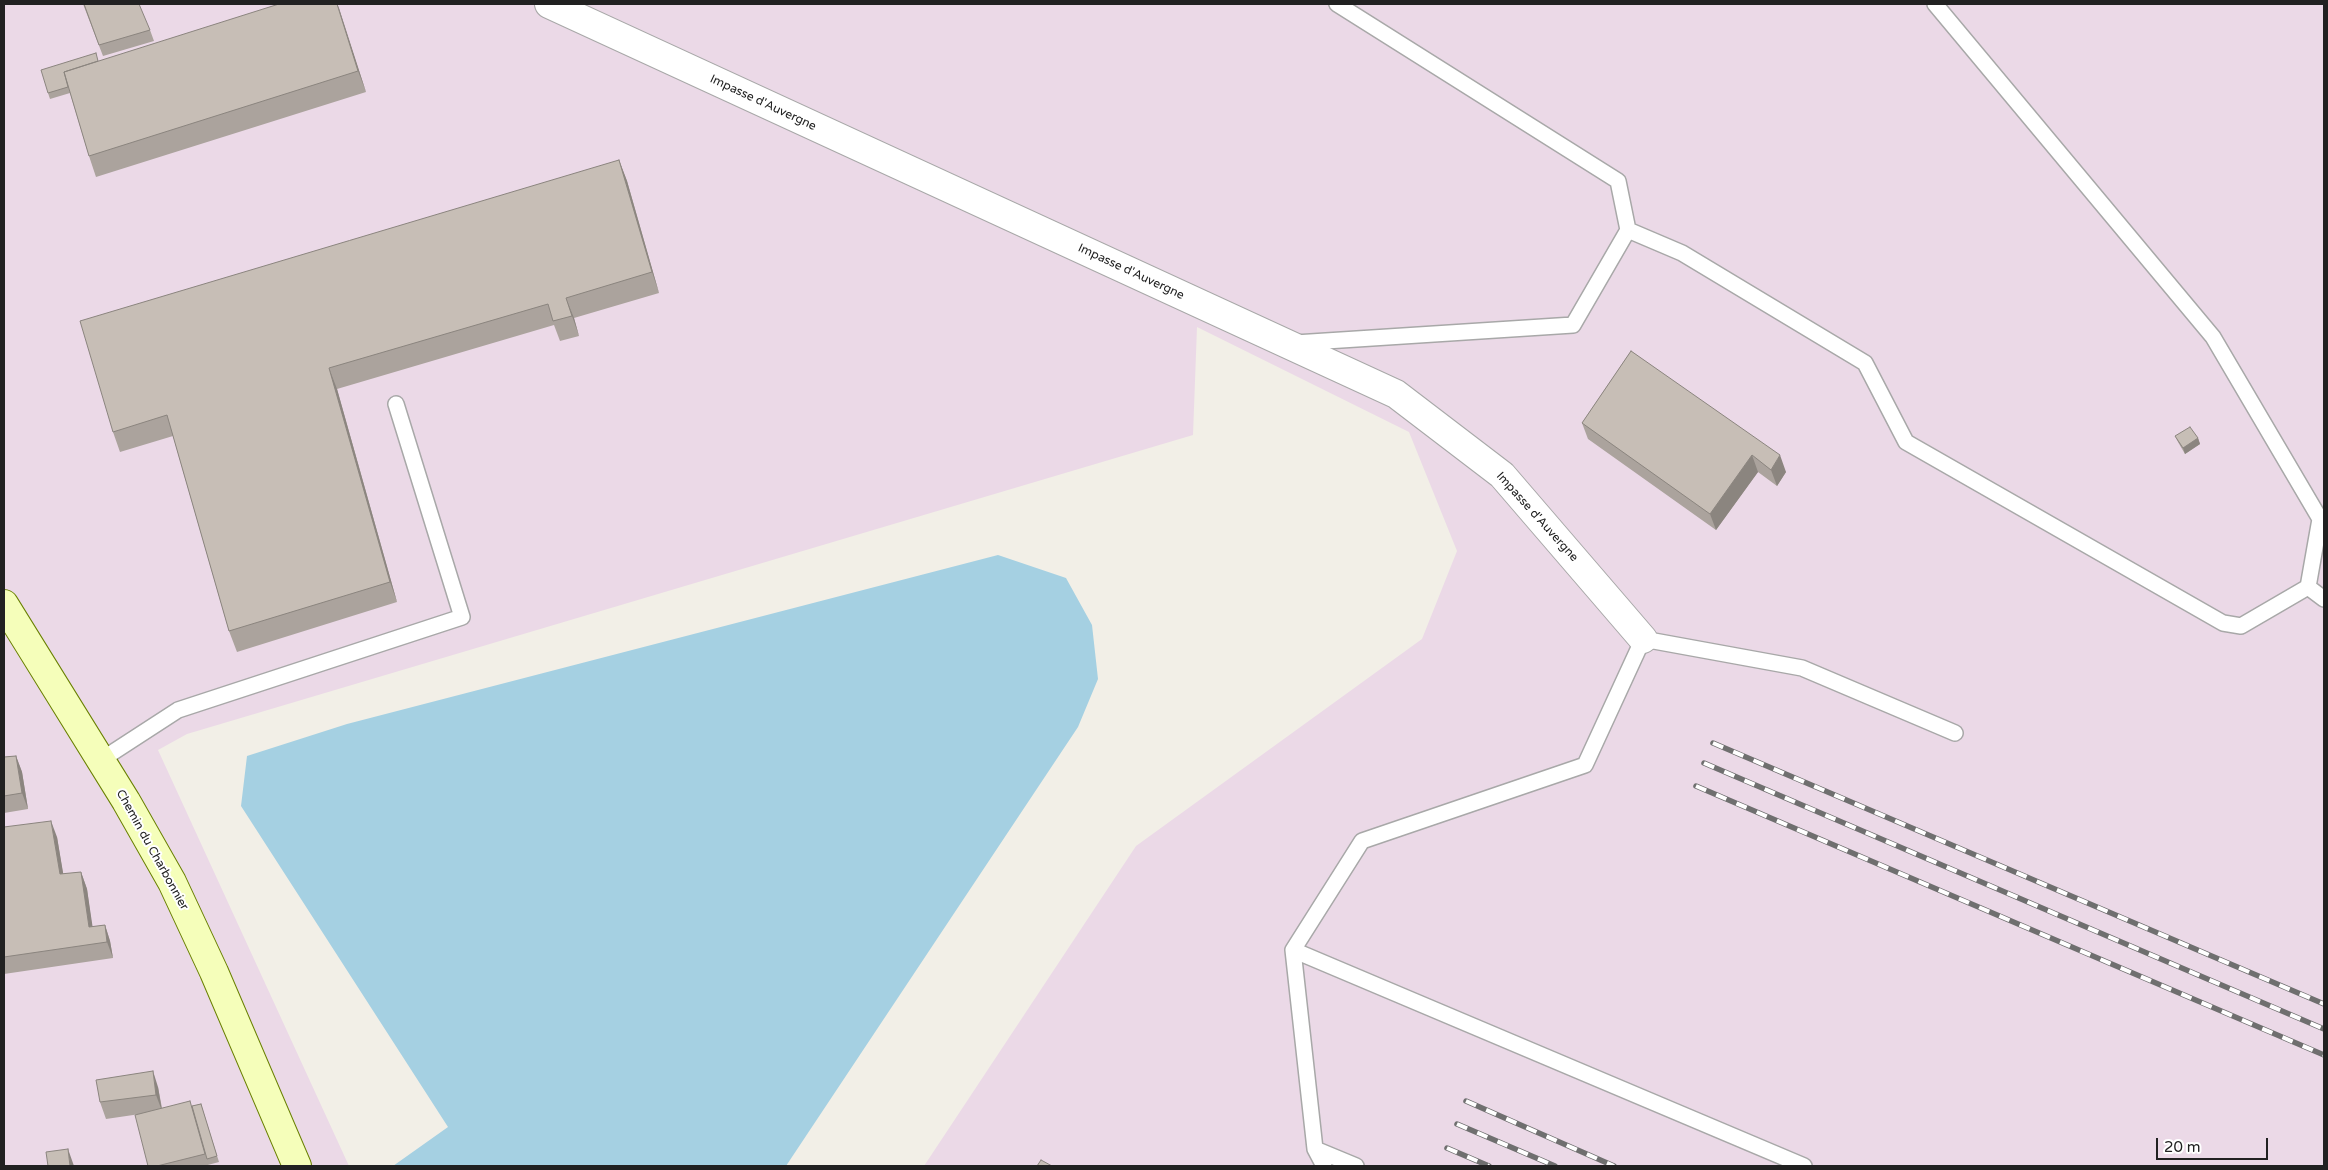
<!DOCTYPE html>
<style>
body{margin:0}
#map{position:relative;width:2328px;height:1170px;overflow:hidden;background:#f2efe7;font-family:"Varela Round",sans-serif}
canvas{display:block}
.frame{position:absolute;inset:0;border:5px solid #212121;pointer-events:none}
.scale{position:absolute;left:2156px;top:1138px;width:112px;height:22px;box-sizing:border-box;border:2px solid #212121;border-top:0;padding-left:6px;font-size:15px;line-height:18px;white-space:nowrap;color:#212121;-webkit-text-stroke:4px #fff;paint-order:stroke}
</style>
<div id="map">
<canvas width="2328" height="1170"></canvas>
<div class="frame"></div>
<div class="scale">20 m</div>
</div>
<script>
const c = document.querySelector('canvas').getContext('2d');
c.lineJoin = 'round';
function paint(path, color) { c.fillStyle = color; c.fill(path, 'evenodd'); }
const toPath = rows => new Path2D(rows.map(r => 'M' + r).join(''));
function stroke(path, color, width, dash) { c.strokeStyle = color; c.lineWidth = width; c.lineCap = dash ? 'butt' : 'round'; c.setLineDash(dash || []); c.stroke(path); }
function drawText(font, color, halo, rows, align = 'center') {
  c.font = font + ' "Varela Round",sans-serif'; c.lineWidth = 4; c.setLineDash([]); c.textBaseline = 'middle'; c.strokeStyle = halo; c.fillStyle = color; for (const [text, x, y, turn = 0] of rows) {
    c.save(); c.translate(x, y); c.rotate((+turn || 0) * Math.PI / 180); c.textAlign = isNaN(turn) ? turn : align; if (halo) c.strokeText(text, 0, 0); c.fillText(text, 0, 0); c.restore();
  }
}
paint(toPath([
 [4,4,2324,4,2324,1166,924,1166,1136,846,1422,639,1457,551,1409,432,1197,327,1193,435,187,734,158,750,349,1166,4,1166]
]), '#ebd9e7');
paint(toPath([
 [998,555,1066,578,1092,625,1098,679,1078,727,786,1166,393,1166,448,1127,241,806,247,756,347,724]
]), '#a5d0e2');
const lane = toPath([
 [1628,230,1682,253,1865,363,1906,442,2223,623,2241,626,2308,587,2320,519,2213,337,1935,4],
 [1295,343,1573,325,1628,230,1618,181,1337,4],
 [2308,587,2324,599],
 [101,760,178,710,462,617,396,404],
 [1293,950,1804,1166],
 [1315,1149,1356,1166],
 [1324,1166,1315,1149,1293,950,1362,841,1585,765,1643,639,1802,668,1955,733]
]);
const street = toPath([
 [549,4,1396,394,1502,475,1643,639]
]);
const secondary = toPath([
 [4,604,126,801,172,882,214,972,297,1166]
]);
stroke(lane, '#a8a8a8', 18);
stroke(street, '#a8a8a8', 30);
stroke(secondary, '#698000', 30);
stroke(lane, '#fff', 15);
stroke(street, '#fff', 28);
stroke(secondary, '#f5feba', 28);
const rail = toPath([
 [1713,743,2324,1004],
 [1704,763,2324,1029],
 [1696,786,2324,1055],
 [1466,1101,1614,1166],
 [1457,1124,1555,1166],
 [1447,1148,1489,1166]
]);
stroke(rail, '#6f6f6f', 5.5);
stroke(rail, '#fff', 4, [11]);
paint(toPath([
 [83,4,150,30,154,41,103,56],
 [337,4,366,92,96,177,89,156,70,93,50,99,48,93,99,61],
 [619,160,627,181,659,293,574,318,579,336,560,341,554,325,337,389,397,602,237,652,229,631,173,436,120,452,113,432],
 [1631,351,1786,472,1777,486,1758,472,1716,530,1588,439,1582,423],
 [2175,436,2198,438,2200,444,2185,454,2178,442],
 [16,756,22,772,28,809,4,813,4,757],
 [4,827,57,837,63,874,81,872,87,889,92,927,105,925,110,941,113,958,4,974],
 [158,1087,162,1108,192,1106,201,1104,219,1162,204,1166,148,1166,140,1114,106,1119,100,1102]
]), '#aba39d');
paint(toPath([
 [337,4,339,8,366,92,358,71],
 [619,160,627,181,659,293,652,272],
 [566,298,574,318,579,336,572,316],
 [329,368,337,389,397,602,390,582],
 [2198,438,2200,444,2185,454,2183,448],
 [1752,455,1758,472,1716,530,1710,514],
 [1780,455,1786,472,1777,486,1771,470],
 [16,756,22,772,28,809,22,793],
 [51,821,57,837,66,890,60,874],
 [81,872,87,889,95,943,89,927],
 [105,925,110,941,113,958,107,942],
 [153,1071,158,1087,162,1111,156,1095],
 [68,1149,74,1166,70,1166]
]), '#8b857f');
const building = toPath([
 [84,4,139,4,150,30,99,45,84,4],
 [279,4,337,4,358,71,89,156,64,72,279,4],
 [96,53,98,61,64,72,68,87,48,93,41,70,96,53],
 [619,160,652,272,566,298,572,316,553,321,548,304,329,368,390,582,229,631,167,415,113,432,80,321,619,160],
 [1631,351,1780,455,1771,470,1752,455,1710,514,1582,423,1631,351],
 [2190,427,2198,438,2183,448,2175,436,2190,427],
 [16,756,22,793,4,796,4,757,16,756],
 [51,821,60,874,81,872,89,927,105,925,107,942,4,957,4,827,51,821],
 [153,1071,156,1095,100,1102,96,1080,153,1071],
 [190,1101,205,1154,157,1166,148,1166,135,1115,190,1101],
 [201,1104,217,1156,207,1159,192,1106,201,1104],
 [68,1149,70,1166,48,1166,46,1152,68,1149],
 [1041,1160,1052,1166,1037,1166,1041,1160]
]);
paint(building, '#c7beb6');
stroke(building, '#8b857f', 1);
drawText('12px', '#212121', '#fff', [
 ["Impasse d'Auvergne",763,103,25],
 ["Impasse d'Auvergne",1131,272,25],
 ["Impasse d'Auvergne",1537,517,48],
 ["Chemin du Charbonnier",152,850,61]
]);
</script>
